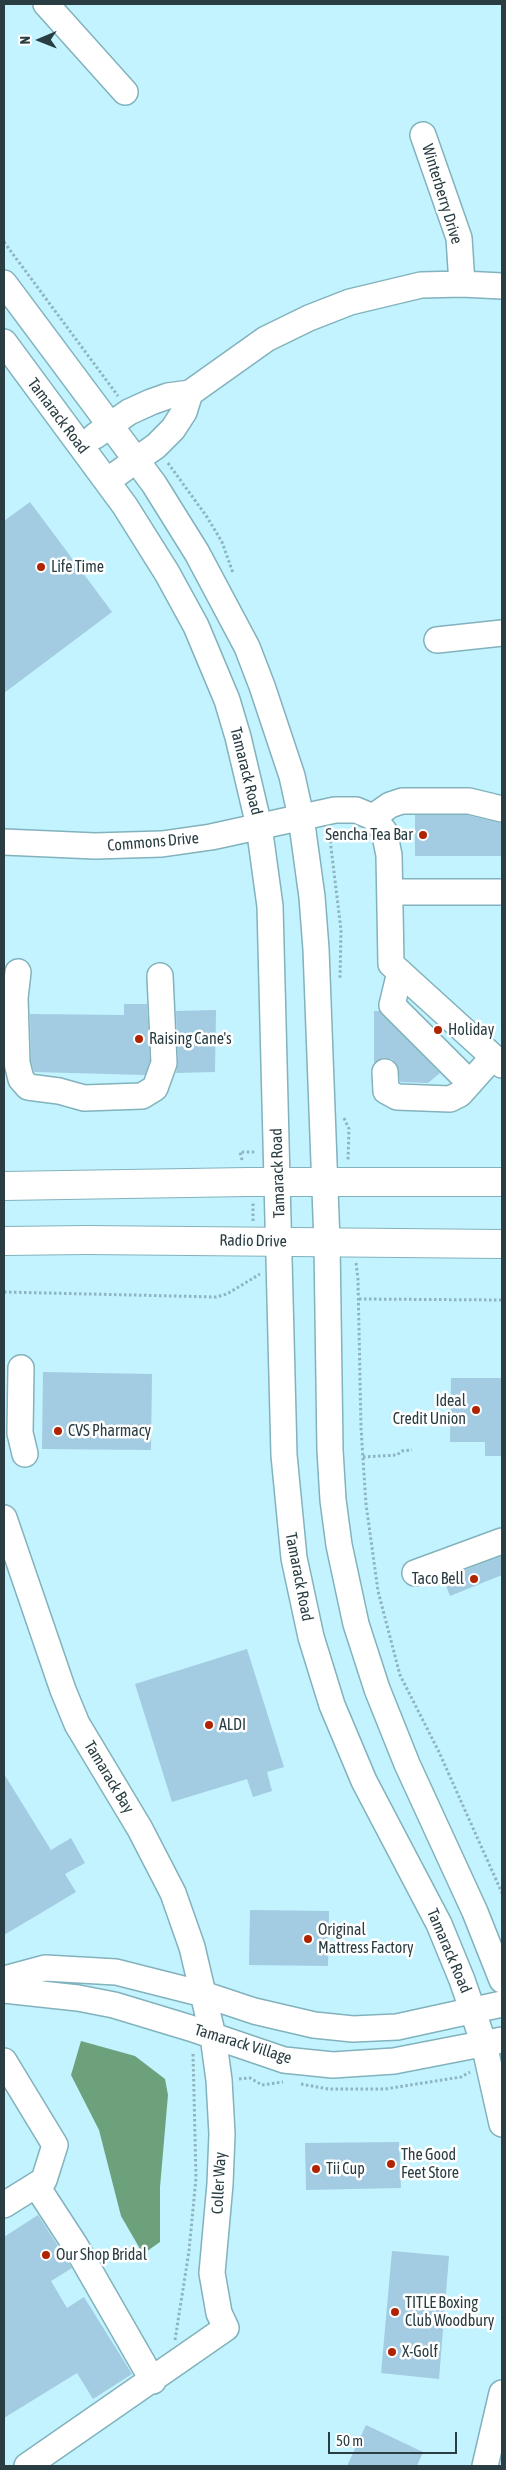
<!DOCTYPE html>
<style>
body{margin:0}
#map{position:relative;width:506px;height:2470px;overflow:hidden;background:#c2f3ff;font-family:"Asap Condensed",sans-serif}
canvas{display:block}
.frame{position:absolute;inset:0;border:5px solid #293d42;pointer-events:none}
.north{position:absolute;left:15px;top:15px;width:50px;height:50px;-webkit-text-stroke:4px #fff;paint-order:stroke;rotate:269deg;font-size:14px;font-weight:700;line-height:20px;text-align:center;color:#293d42}
.north::after{content:'';display:block;margin:auto;width:18px;height:22px;background:#293d42;clip-path:polygon(50% 0,100% 100%,50% 72%,0 100%)}
.scale{position:absolute;left:328px;top:2432px;width:129px;height:22px;box-sizing:border-box;border:2px solid #293d42;border-top:0;padding-left:6px;font-size:15px;line-height:18px;white-space:nowrap;color:#293d42;-webkit-text-stroke:4px #fff;paint-order:stroke}
</style>
<div id="map">
<canvas width="506" height="2470"></canvas>
<div class="frame"></div>
<div class="north">N</div>
<div class="scale">50 m</div>
</div>
<script>
const c = document.querySelector('canvas').getContext('2d');
c.lineJoin = 'round';
function paint(path, color) { c.fillStyle = color; c.fill(path, 'evenodd'); }
const toPath = rows => new Path2D(rows.map(r => 'M' + r).join(''));
function stroke(path, color, width, dash) { c.strokeStyle = color; c.lineWidth = width; c.lineCap = dash ? 'butt' : 'round'; c.setLineDash(dash || []); c.stroke(path); }
function drawText(font, color, halo, rows, align = 'center') {
  c.font = font + ' "Asap Condensed",sans-serif'; c.lineWidth = 5; c.setLineDash([]); c.textBaseline = 'middle'; c.strokeStyle = halo; c.fillStyle = color; for (const [text, x, y, turn = 0] of rows) {
    c.save(); c.translate(x, y); c.rotate((+turn || 0) * Math.PI / 180); c.textAlign = isNaN(turn) ? turn : align; if (halo) c.strokeText(text, 0, 0); c.fillText(text, 0, 0); c.restore();
  }
}
paint(toPath([
 [81,2041,135,2056,165,2079,168,2095,160,2187,160,2242,143,2254,121,2216,99,2130,71,2075]
]), '#6ca17c');
paint(toPath([
 [30,502,112,612,4,693,4,521],
 [415,815,467,815,502,823,502,856,415,856],
 [124,1004,147,1004,150,1061,145,1075,34,1072,31,1061,30,1014,124,1015],
 [216,1010,215,1072,176,1073,178,1062,176,1011],
 [374,1011,380,1011,440,1073,428,1083,400,1082,397,1065,392,1059,384,1058,374,1064],
 [43,1372,152,1374,151,1450,42,1449],
 [451,1378,502,1378,502,1456,485,1456,485,1442,450,1442],
 [502,1556,502,1575,450,1596,443,1578],
 [247,1649,284,1767,267,1772,272,1791,253,1797,247,1779,172,1802,135,1684],
 [4,1774,51,1850,71,1838,85,1863,65,1874,76,1892,4,1935],
 [250,1910,329,1911,328,1966,249,1965],
 [399,2142,401,2188,306,2190,305,2143],
 [38,2215,72,2268,51,2281,67,2308,84,2297,132,2374,93,2399,77,2373,4,2418,4,2237],
 [392,2251,449,2256,439,2379,381,2373],
 [366,2425,423,2452,417,2466,347,2466]
]), '#a3cbe1');
const minor = toPath([
 [46,4,125,92],
 [423,135,459,238,462,284],
 [4,283,154,484,197,553,247,647,262,686,292,776,301,817,312,897,316,949,327,1243,330,1450,333,1500,339,1545,356,1624,377,1689,407,1764,475,1912,502,1980],
 [4,342,125,506,167,573,196,626,227,700,238,737,259,826,270,906,284,1455,294,1558,311,1637,332,1705,364,1781,439,1924,462,1980,484,2044,502,2124],
 [95,436,129,412,151,402,168,396,190,393,266,339,309,318,350,302,421,285,462,284,502,286],
 [107,481,156,446,173,429,184,412,190,393],
 [437,640,502,633],
 [373,817,384,831,389,855,391,964,502,1065],
 [4,842,95,846,162,844,211,837,335,810,356,810,373,817,390,805,402,801,469,801,502,809],
 [390,892,502,892],
 [18,972,15,998,17,1063,21,1079,28,1087,59,1091,84,1098,142,1096,155,1088,164,1063,160,976],
 [400,972,392,1005,470,1083],
 [385,1072,386,1091,397,1097,450,1099,460,1094,493,1057],
 [21,1368,20,1433,25,1454],
 [4,1518,63,1690,77,1724,140,1829,173,1893,192,1947,213,2036,219,2080,222,2134,220,2184,212,2273,219,2313,226,2328,27,2466],
 [415,1573,502,1541],
 [4,1979,45,1968,116,1972,203,1994,254,2011,314,2025,353,2029,397,2027,502,2004],
 [4,1990,78,1998,114,2005,190,2028,284,2060,333,2065,394,2061,502,2040],
 [4,2061,55,2145,44,2180,4,2205],
 [36,2185,75,2245,153,2381],
 [485,2466,502,2393]
]);
const major = toPath([
 [4,1186,248,1182,502,1182],
 [4,1241,86,1240,502,1244]
]);
stroke(minor, '#82b2bc', 28);
stroke(major, '#82b2bc', 30);
stroke(toPath([
 [4,242,118,396],
 [168,463,207,517,222,542,233,573],
 [329,831,341,930,340,979],
 [344,1118,349,1129,348,1160],
 [242,1160,240,1152,256,1152],
 [253,1221,253,1202],
 [356,1263,358,1279,361,1428,366,1504,378,1591,400,1675,439,1752,502,1893],
 [4,1292,216,1297,227,1294,260,1274],
 [359,1299,502,1300],
 [363,1457,397,1455,402,1451,412,1450],
 [239,2079,250,2078,262,2085,283,2082],
 [301,2084,328,2089,385,2089,461,2077,470,2072],
 [175,2340,189,2251,196,2178,193,2053]
]), '#8eb5bf', 3, [2.5, 2.5]);
stroke(minor, '#fff', 25);
stroke(major, '#fff', 28);
for (const [x, y, r, color] of [
 [41,567,5,"#b02401"],
 [423,835,5,"#b02401"],
 [438,1030,5,"#b02401"],
 [139,1039,5,"#b02401"],
 [476,1410,5,"#b02401"],
 [58,1431,5,"#b02401"],
 [474,1579,5,"#b02401"],
 [209,1725,5,"#b02401"],
 [308,1939,5,"#b02401"],
 [391,2164,5,"#b02401"],
 [316,2169,5,"#b02401"],
 [46,2255,5,"#b02401"],
 [395,2312,5,"#b02401"],
 [392,2352,5,"#b02401"]
]) { const dot = new Path2D(); dot.arc(x, y, r, 0, 2 * Math.PI); c.fillStyle = color; c.fill(dot); stroke(dot, '#fff', 2); }
drawText('16px', '#293d42', '#fff', [
 ["Winterberry Drive",442,194,73],
 ["Tamarack Road",58,416,53],
 ["Tamarack Road",246,771,76],
 ["Commons Drive",153,842,-5],
 ["Tamarack Road",278,1173,-92],
 ["Radio Drive",253,1241,1],
 ["Tamarack Road",299,1577,79],
 ["Tamarack Bay",109,1777,59],
 ["Tamarack Road",449,1951,67],
 ["Tamarack Village",243,2044,17],
 ["Coller Way",219,2183,-87]
]);
drawText('16px', '#293d42', '#fff', [
 ["Life Time",51,567],
 ["Sencha Tea Bar",413,835,"right"],
 ["Holiday",448,1030],
 ["Raising Cane's",149,1039],
 ["Ideal",466,1401,"right"],
 ["Credit Union",466,1419,"right"],
 ["CVS Pharmacy",68,1431],
 ["Taco Bell",464,1579,"right"],
 ["ALDI",219,1725],
 ["Original",318,1930],
 ["Mattress Factory",318,1948],
 ["The Good",401,2155],
 ["Feet Store",401,2173],
 ["Tii Cup",326,2169],
 ["Our Shop Bridal",56,2255],
 ["TITLE Boxing",405,2303],
 ["Club Woodbury",405,2321],
 ["X-Golf",402,2352]
], 'left');
</script>
